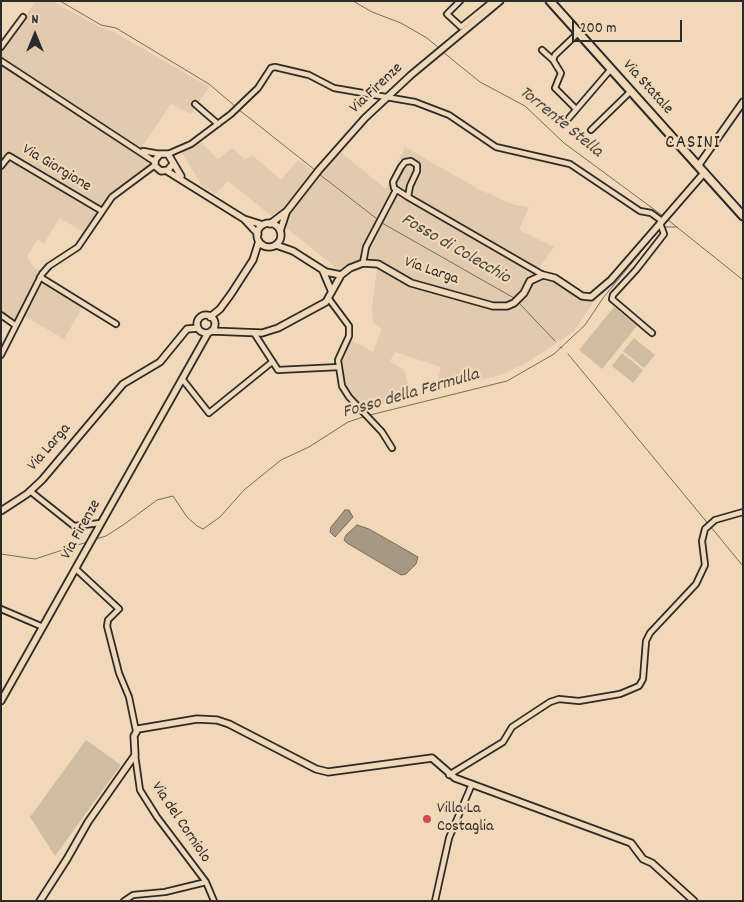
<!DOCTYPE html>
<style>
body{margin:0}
#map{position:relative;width:744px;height:902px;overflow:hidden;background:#f0d8b8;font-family:Dekko,sans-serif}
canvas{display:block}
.frame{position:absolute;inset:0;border:2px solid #2b2b2b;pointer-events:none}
.north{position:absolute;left:10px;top:10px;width:50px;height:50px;-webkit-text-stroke:4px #f0d8b8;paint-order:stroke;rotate:0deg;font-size:14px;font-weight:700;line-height:20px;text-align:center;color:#2b2b2b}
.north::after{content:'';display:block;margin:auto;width:18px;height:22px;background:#2b2b2b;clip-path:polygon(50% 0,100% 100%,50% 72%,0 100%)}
.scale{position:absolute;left:572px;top:20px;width:110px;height:22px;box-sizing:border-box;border:2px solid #2b2b2b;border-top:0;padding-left:6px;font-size:15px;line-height:18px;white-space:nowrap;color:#2b2b2b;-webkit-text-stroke:4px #f0d8b8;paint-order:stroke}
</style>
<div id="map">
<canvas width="744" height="902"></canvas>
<div class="frame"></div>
<div class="north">N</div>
<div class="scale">200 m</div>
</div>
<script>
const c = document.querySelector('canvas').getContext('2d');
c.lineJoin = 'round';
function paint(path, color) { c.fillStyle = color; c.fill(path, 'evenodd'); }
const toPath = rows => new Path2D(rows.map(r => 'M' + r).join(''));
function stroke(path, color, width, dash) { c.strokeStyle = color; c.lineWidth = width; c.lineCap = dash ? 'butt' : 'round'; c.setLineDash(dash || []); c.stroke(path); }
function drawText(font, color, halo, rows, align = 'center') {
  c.font = font + ' Dekko,sans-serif'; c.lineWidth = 4.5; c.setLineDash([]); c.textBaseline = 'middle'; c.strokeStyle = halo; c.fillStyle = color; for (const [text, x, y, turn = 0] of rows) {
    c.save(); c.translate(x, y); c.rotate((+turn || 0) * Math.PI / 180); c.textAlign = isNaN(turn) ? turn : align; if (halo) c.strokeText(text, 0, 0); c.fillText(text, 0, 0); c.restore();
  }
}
paint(toPath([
 [35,1,52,1,99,27,114,32,209,87,191,114,171,104,142,147,147,150,149,169,112,192,86,233,59,218,44,244,38,239,27,256,30,263,39,270,36,277,83,306,64,339,24,316,19,326,1,312,1,50,19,27],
 [196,137,218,159,232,148,244,159,253,156,281,180,298,160,314,172,334,147,386,189,405,147,482,191,515,205,529,207,519,230,554,247,539,268,595,300,573,332,528,362,501,375,435,391,441,367,395,352,390,361,404,370,412,397,366,409,346,387,343,360,350,340,373,352,382,329,373,323,372,307,378,260,366,258,340,271,228,181,215,194,202,186,179,148]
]), '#e1caad');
paint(toPath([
 [614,307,637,326,602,369,579,350],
 [634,338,655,355,644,368,623,351],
 [622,353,643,370,633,383,612,366],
 [86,740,121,765,55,856,30,817]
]), '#d0bca0');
const water = toPath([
 [345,510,349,510,353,517,335,537,330,532,331,527,345,510],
 [357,525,369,529,418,557,416,564,406,574,401,575,347,543,344,540,346,535,357,525]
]);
paint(water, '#a79884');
stroke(water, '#756c60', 1);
stroke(toPath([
 [60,1,101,25,116,28,209,84,235,106],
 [353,1,372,12,401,23,427,38,440,49],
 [443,52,480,82,525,106,564,143,663,216],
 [238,109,315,170],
 [319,174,377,219],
 [668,220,743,280],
 [382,223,514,298],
 [519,303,555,341],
 [560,347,562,348],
 [568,354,743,566],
 [370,415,507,381,554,354,585,325,603,298,660,229,665,227,677,227],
 [96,539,106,536,126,523,157,500,173,496,187,517,197,526,203,529,220,517,244,490,281,460,309,447,348,422,366,416],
 [1,554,35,559,87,542]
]), '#756c60', 1);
const minor = toPath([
 [460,1,447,14,461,27,493,1],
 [1,47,23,17],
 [542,50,553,60],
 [1,61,155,162],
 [195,104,218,124],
 [576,109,555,88,561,73,553,60,555,55,578,33],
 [569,118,611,69],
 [591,130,631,91],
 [143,151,160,154],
 [168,154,191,144,231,114,258,88,271,68,275,67,309,75,334,88,415,102,449,115,496,147,570,164,640,211,651,213,662,221],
 [1,166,9,156,102,211],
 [408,197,410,186,417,171,417,165,411,161,405,162,401,167,393,182,394,188,408,197,543,275],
 [363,263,366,247,396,190],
 [40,277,116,324],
 [329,299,349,326,349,336,338,360,342,386,349,397,382,432,392,448],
 [1,315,15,325],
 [254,333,278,370,339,367],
 [652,333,612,299,613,295,636,270,664,234,660,223],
 [1,355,42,274,49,266,78,247,112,197,155,165],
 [183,380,209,413,272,362],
 [30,491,74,526,101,523],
 [76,569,119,609,108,620,107,626,119,673,129,697,136,731],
 [1,609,43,627],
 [135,755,140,790,157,817,206,882,214,901],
 [449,775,503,742,512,727,550,702,559,699,579,701,620,694,639,686,643,679,646,641,650,633,696,584,705,565,702,541,705,529,715,520,743,512],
 [124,901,133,895,165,892,206,882],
 [435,901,449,838,472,784]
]);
const tertiary = toPath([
 [172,165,168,170,161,171,155,166,155,160,160,154,168,154,181,176],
 [698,166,743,102],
 [167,171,244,219,263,225],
 [245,220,258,234],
 '257 235a12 12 0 1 1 24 0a12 12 0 1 1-24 0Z',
 [270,224,287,211,319,170,365,118,411,75,500,1],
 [280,231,286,213],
 [276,245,293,251,326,272,341,275],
 [323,271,331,290],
 '197 324a9 9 0 1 1 18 0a9 9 0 1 1-18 0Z',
 [210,317,220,309,231,294,253,260,259,241],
 [211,331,262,333,278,328,326,302,341,275,350,268,363,263,378,264,411,283,493,306,507,306,514,303,524,293,530,281,543,275,555,278,582,296,591,297,611,280,704,173],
 [1,511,27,494,42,480,123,384,160,362,187,329,198,328],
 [1,701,208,333],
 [40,901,67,859,88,822,135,755,134,736,138,729,197,719,217,720,229,724,316,769,328,772,432,758,455,778,631,843,643,859,652,863,694,901]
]);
const primary = toPath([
 [550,1,743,216]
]);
stroke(minor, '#2b2b2b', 8);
stroke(tertiary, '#2b2b2b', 9);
stroke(primary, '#2b2b2b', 11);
stroke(minor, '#f0d8b8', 4.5);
stroke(tertiary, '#f0d8b8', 5.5);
stroke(primary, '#f0d8b8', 7);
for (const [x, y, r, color] of [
 [427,819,5,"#d1495b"]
]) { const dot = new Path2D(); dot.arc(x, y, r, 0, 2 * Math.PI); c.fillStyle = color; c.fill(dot); stroke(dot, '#f0d8b8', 2); }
drawText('16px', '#2b2b2b', '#f0d8b8', [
 ["Via Statale",647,88,48],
 ["Via Firenze",377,89,-43],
 ["Via Giorgione",56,169,31],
 ["Via Larga",431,272,19],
 ["Via Larga",50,448,-49],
 ["Via Firenze",82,530,-61],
 ["Via del Corniolo",180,823,56]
]);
drawText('16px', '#2b2b2b', '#f0d8b8', [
 ["Villa La",437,810],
 ["Costaglia",437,828]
], 'left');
drawText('italic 18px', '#4a4641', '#f0d8b8', [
 ["Torrente Stella",560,123,39],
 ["Fosso di Colecchio",455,250,30],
 ["Fosso della Fermulla",411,395,-16]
]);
c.letterSpacing = '1px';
drawText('19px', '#2b2b2b', '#f0d8b8', [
 ["CASINI",693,144]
]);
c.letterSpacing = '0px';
</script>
